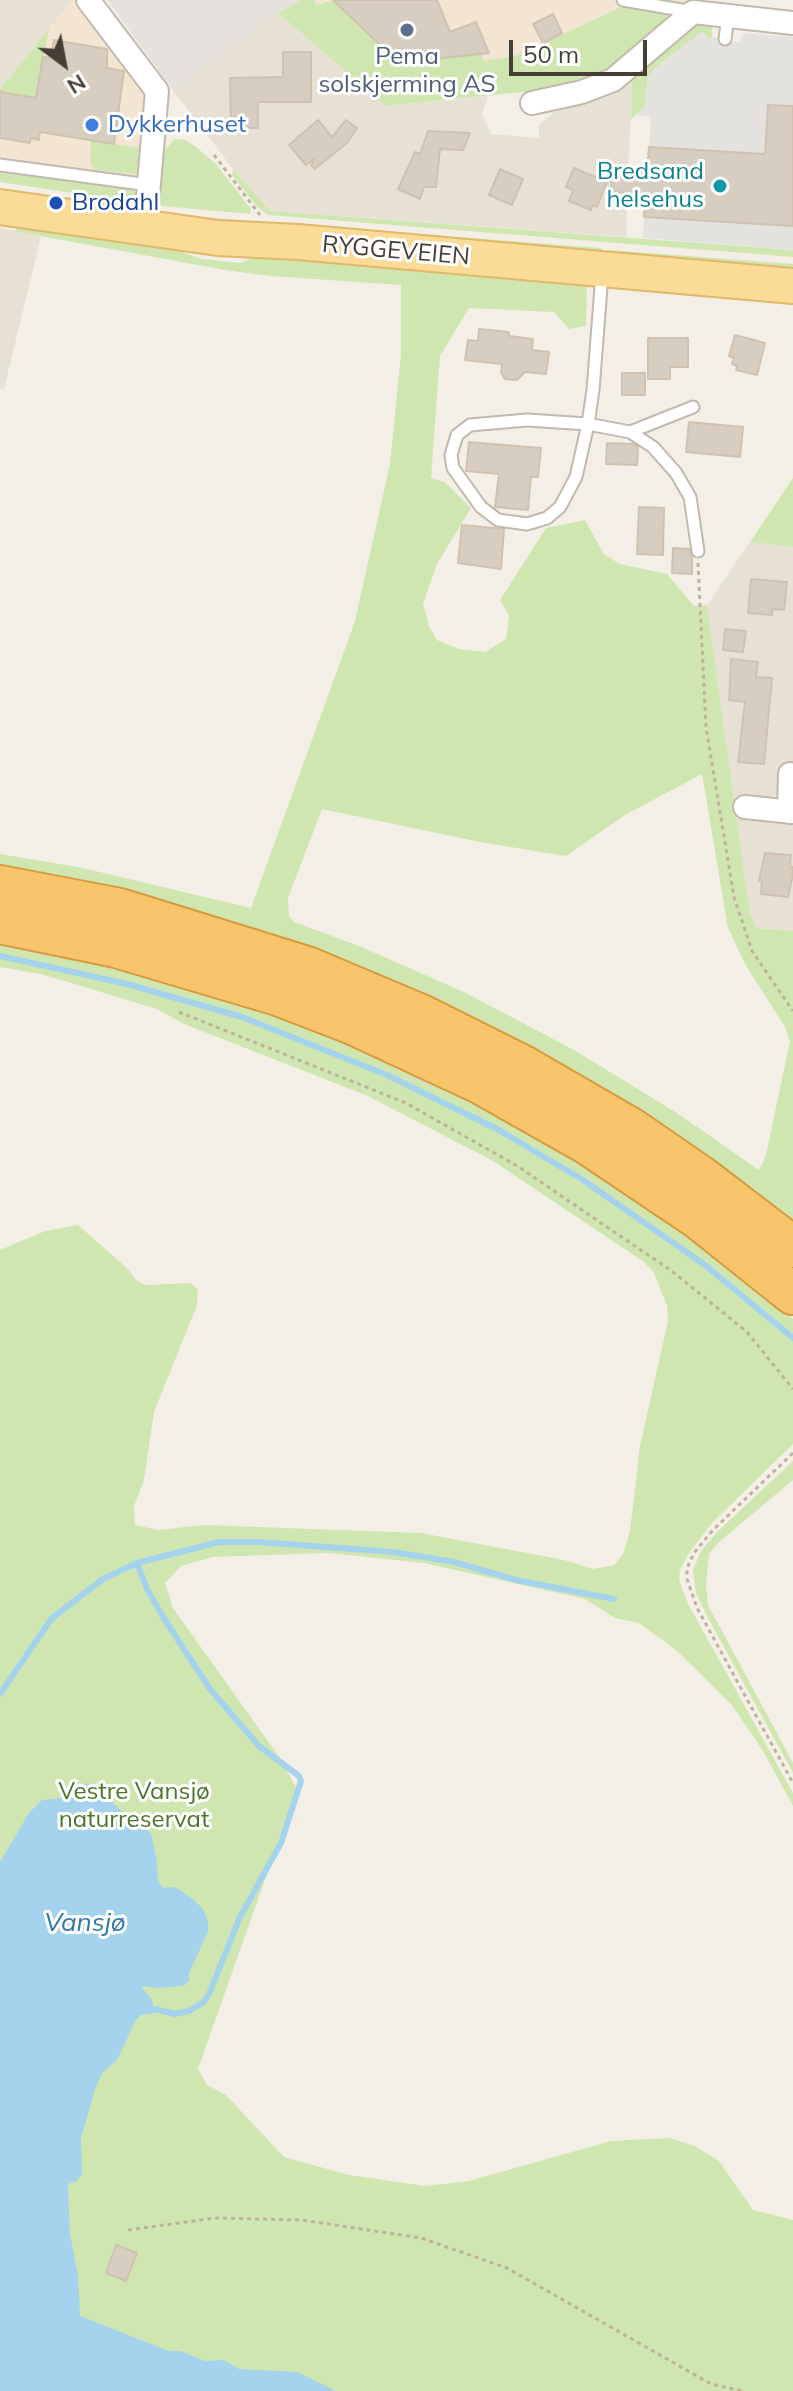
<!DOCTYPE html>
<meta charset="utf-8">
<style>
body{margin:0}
#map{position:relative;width:793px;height:2391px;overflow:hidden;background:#f3efe7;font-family:Mulish,sans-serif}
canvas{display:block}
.north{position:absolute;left:24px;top:24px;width:80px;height:80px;-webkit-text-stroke:6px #fff;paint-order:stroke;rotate:148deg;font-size:22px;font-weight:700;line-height:32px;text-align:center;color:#463f36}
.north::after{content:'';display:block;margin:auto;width:28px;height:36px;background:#463f36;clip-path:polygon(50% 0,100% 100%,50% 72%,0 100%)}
.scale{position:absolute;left:509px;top:40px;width:138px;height:36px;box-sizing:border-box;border:4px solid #463f36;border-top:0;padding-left:10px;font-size:24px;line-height:28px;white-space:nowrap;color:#463f36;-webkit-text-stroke:6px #fff;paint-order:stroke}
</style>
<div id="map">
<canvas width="793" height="2391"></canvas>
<div class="north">N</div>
<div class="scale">50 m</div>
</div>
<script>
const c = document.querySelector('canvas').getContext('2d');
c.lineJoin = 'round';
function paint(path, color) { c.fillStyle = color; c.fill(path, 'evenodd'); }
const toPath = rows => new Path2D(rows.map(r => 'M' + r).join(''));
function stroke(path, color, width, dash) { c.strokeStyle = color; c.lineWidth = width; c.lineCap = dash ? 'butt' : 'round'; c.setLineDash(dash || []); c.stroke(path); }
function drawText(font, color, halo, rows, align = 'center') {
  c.font = font + ' Mulish,sans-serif'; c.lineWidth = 6; c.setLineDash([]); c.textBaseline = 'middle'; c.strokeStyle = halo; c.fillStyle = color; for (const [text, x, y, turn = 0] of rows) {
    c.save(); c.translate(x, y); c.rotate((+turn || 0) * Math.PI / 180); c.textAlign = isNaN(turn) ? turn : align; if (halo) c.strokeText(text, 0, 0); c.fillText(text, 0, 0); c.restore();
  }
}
paint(toPath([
 [0,0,73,0,0,89],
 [278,13,386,106,488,96,482,114,491,134,539,138,539,125,560,107,578,105,632,76,626,237,270,211,233,169,172,89],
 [0,228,41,236,4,389,0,389],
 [750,542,793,547,793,768,782,766,780,792,768,801,793,819,793,931,756,928,750,914,707,605]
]), '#e7e1d5');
paint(toPath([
 [73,0,77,0,145,87,135,192,126,187,0,170,0,89],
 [301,0,697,0,689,1,666,23,386,106,278,13]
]), '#f4e5d3');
paint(toPath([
 [107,0,301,0,278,13,172,89]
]), '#e5e1dc');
paint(toPath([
 [301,0,314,0,317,5,333,0,482,54,483,61,519,55,623,6,666,15,666,23,629,62,571,87,386,106,278,13],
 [707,22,712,25,712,37,709,39,702,32,660,64,648,76,645,107,631,119,632,76,692,24],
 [49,29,36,98,0,110,0,89],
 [175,139,185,140,195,146,216,164,251,209,250,214,161,206,157,195,165,149],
 [91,140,139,148,137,174,95,170,90,164],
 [233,169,270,211,793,250,793,257,268,215,258,208,232,175],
 [0,170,126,187,135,192,135,198,131,202,0,182],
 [174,215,601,248,603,252,281,230],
 [27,225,142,239,202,259,230,262,242,263,251,258,270,256,587,285,586,326,569,329,554,312,469,308,440,356,431,478,445,482,471,508,437,564,423,604,429,626,437,640,459,649,485,652,506,639,509,616,500,600,546,528,585,520,604,554,620,564,667,574,694,606,707,605,750,914,757,928,793,931,793,1223,538,1052,416,992,336,959,237,924,156,901,0,868,0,854,83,868,251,908,355,621,390,464,401,353,401,285,270,276,225,270,13,231],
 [702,774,728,928,745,964,785,1027,790,1041,766,1155,759,1170,677,1113,574,1050,464,992,359,946,294,922,289,916,288,898,322,809,480,842,566,856,625,815],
 [609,250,793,264,793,272,607,253],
 [793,478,793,547,750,542],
 [0,943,121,968,267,1012,413,1070,503,1117,644,1202,736,1271,793,1319,793,1444,712,1523,689,1553,680,1570,679,1580,687,1602,793,1793,793,1806,763,1751,732,1705,677,1651,639,1623,615,1618,585,1599,424,1563,328,1553,213,1557,181,1566,165,1583,173,1608,280,1758,297,1789,198,2069,207,2085,226,2095,284,2157,349,2175,425,2186,469,2181,611,2141,669,2138,695,2146,719,2161,753,2210,793,2220,793,2391,0,2391,0,1250,45,1231,78,1225,128,1269,136,1280,145,1285,191,1283,198,1290,197,1305,154,1412,144,1480,134,1506,135,1525,158,1530,204,1525,421,1533,564,1560,593,1569,614,1565,623,1554,630,1531,640,1446,668,1321,667,1306,654,1273,644,1262,493,1161,368,1096,184,1024,157,1009,41,974,0,967],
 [793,1461,793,1480,718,1543,709,1554,706,1585,708,1605,793,1763,793,1773,708,1618,696,1593,693,1570,701,1551,717,1532]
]), '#d0e6b1');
paint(toPath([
 [702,32,709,39,712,37,740,43,744,33,793,37,793,106,768,105,765,154,649,147,651,117,637,115,645,107,648,76,660,64],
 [644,217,793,226,793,250,643,238]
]), '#e4e2df');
paint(toPath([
 [86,1783,97,1785,118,1808,151,1833,157,1861,158,1882,164,1888,175,1887,193,1899,203,1909,208,1921,208,1932,189,1973,189,1981,183,1986,157,1988,141,1986,152,2000,155,2013,141,2015,136,2020,117,2060,103,2072,95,2089,81,2138,82,2174,77,2181,68,2184,70,2234,78,2275,80,2316,169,2351,181,2351,204,2361,224,2360,239,2369,297,2372,336,2391,0,2391,0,1862,29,1813,42,1800,72,1797]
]), '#a5d3ee');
stroke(toPath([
 [0,956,127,984,242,1017,387,1075,497,1129,583,1180,705,1265,793,1338],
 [137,1563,147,1589,163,1617,210,1689,259,1746,299,1776,301,1781,281,1843,240,1917,209,1994,204,2002,189,2011,175,2014,155,2009],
 [0,1694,52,1618,103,1579,137,1563,219,1542,258,1542,393,1552,454,1562,516,1580,614,1599]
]), '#a5d3ee', 6);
const building = toPath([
 [333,0,437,0,450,32,476,22,489,53,399,63,333,0],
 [553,14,562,33,543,43,533,24,553,14],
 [54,40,107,49,107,68,124,71,114,144,40,132,39,140,31,138,30,143,0,138,0,92,36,98,43,57,51,58,54,40],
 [283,52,311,52,311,102,258,102,258,128,231,128,230,78,283,77,283,52],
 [768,105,793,106,793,226,644,217,646,194,611,192,612,167,647,169,649,147,765,154,768,105],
 [318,120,332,137,346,120,357,128,348,142,315,169,311,165,315,158,306,165,289,145,318,120],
 [428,131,470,133,463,150,440,149,436,187,424,187,420,199,398,189,415,152,420,154,428,131],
 [574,168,607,182,597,207,593,205,591,210,569,201,573,190,566,187,574,168],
 [500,169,523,179,512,205,489,195,500,169],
 [479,329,509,332,509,336,533,339,532,350,549,352,546,374,525,372,517,380,505,379,501,373,502,364,465,360,468,340,478,341,479,329],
 [735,335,765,343,757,375,736,370,737,366,732,364,734,358,729,356,735,335],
 [648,338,688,338,688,367,670,367,670,379,648,379,648,338],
 [622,373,645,373,645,395,622,395,622,373],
 [689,422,743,427,740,457,686,452,689,422],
 [469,442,541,448,538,477,531,477,528,510,495,507,499,474,466,471,469,442],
 [607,443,633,444,638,447,637,465,606,464,607,443],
 [639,507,664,508,663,555,637,554,639,507],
 [462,525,504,529,501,569,458,563,462,525],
 [673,548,689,549,692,557,692,574,672,573,673,548],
 [751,579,787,582,784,610,772,609,772,615,748,613,751,579],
 [725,629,746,631,743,652,723,650,725,629],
 [731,659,758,662,756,677,772,678,764,764,738,762,745,702,729,700,731,659],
 [765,853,791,855,790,867,793,867,793,874,788,897,761,894,762,882,759,881,765,853],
 [116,2245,137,2253,126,2281,106,2273,116,2245]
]);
paint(building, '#d7cdc0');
stroke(building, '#cfc2b0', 2);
const service = toPath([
 [623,0,693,12],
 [725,39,728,16],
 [0,165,149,185],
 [602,274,593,390,588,424,576,477,560,507,547,518,527,524,498,520,481,507,453,468,451,455,457,435,470,425,527,420,588,424,630,432,653,447,676,473,690,497,698,551],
 [630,432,693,407]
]);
const minor = toPath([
 [88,0,157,91,145,229],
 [532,103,582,92,613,80,693,12,793,23],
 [745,807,793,812],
 [789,812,790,774]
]);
const primary = toPath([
 [0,207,218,238,298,242,793,286]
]);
const motorway = toPath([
 [0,886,120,909,307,967,421,1015,525,1067,632,1129,703,1178,793,1247],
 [0,923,116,947,278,995,353,1024,480,1083,586,1143,699,1219,793,1294]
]);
stroke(service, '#c1b9ad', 15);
stroke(minor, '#c1b9ad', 26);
stroke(primary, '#e0b868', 38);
stroke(motorway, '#d89a3c', 44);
stroke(toPath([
 [214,155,260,215],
 [698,563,706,727,734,897,752,951,793,1011],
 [179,1012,406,1103,519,1167,673,1272,747,1332,793,1389],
 [793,1453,712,1531,694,1553,687,1568,687,1579,697,1608,793,1783],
 [128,2230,215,2218,302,2220,421,2238,507,2268,711,2384,742,2391]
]), '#bfb29c', 3, [4, 4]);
stroke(service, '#fff', 11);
stroke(minor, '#fff', 22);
stroke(primary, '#fbdb98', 34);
stroke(motorway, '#f9c56c', 40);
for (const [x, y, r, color] of [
 [407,30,8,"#5c6f8a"],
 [92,125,8,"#3f7fe0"],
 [720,186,8,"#0f9aa8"],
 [56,203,8,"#1a4fb4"]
]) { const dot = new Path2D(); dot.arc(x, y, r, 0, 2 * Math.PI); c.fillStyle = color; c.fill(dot); stroke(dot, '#fff', 3); }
drawText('24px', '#4e5e75', '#fff', [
 ["Pema",407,57],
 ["solskjerming AS",407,85]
]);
drawText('24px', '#366cbe', '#fff', [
 ["Dykkerhuset",108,125]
], 'left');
drawText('24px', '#0d838f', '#fff', [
 ["Bredsand",704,172],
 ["helsehus",704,200]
], 'right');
drawText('24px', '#164399', '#fff', [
 ["Brodahl",72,203]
], 'left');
drawText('24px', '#463f36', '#fff', [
 ["RYGGEVEIEN",396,251,5]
]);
drawText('24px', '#4a762b', '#fff', [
 ["Vestre Vansjø",134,1792],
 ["naturreservat",134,1820]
]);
drawText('italic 26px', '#3179a6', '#fff', [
 ["Vansjø",85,1923]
]);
</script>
